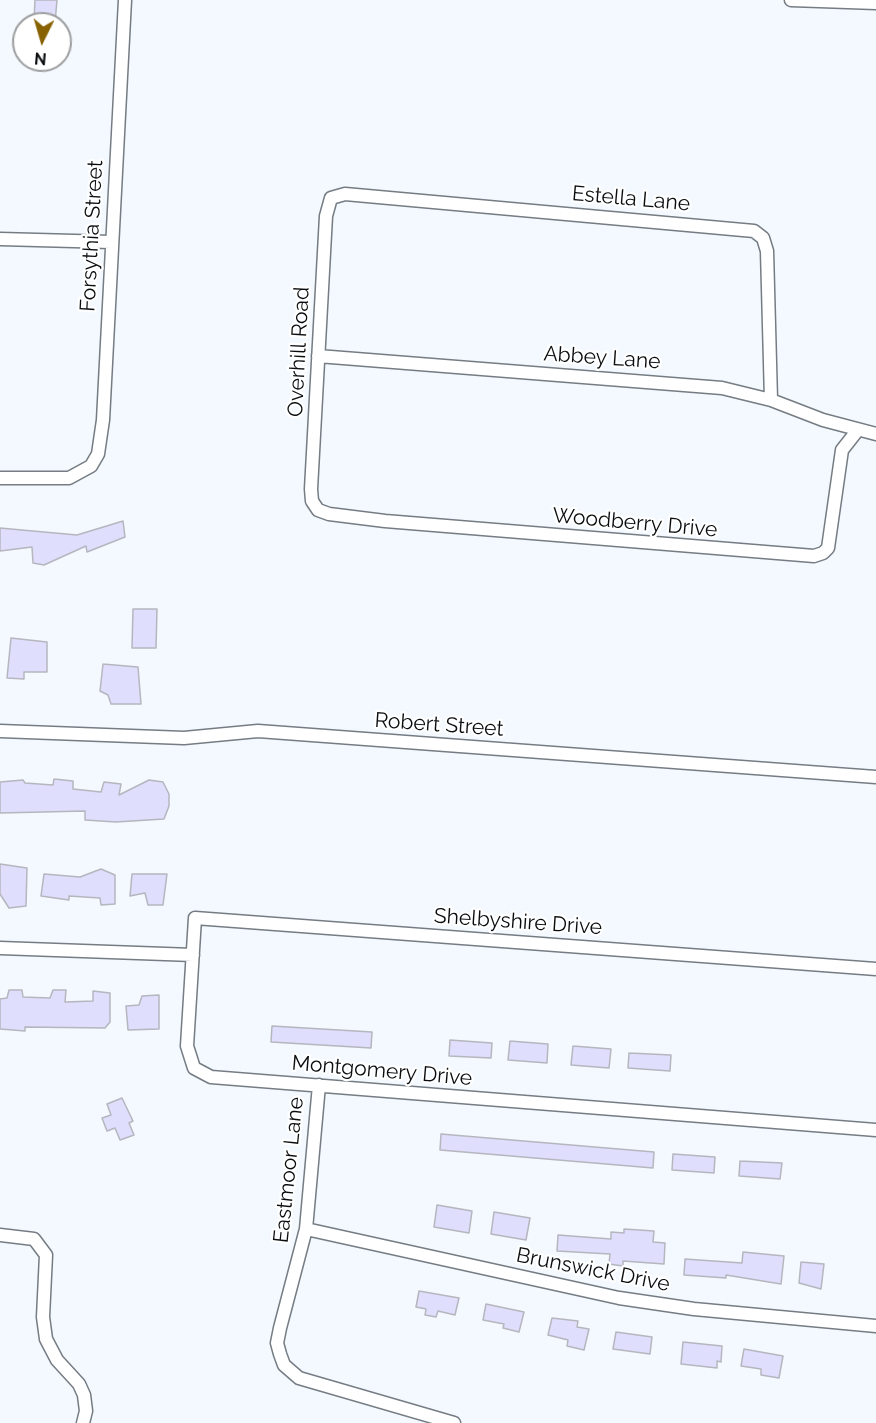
<!DOCTYPE html>
<style>
body{margin:0}
#map{position:relative;width:876px;height:1423px;overflow:hidden;background:#f3f9ff;font-family:Raleway,sans-serif}
canvas{display:block}
.north{position:absolute;left:12px;top:12px;width:60px;height:60px;box-sizing:border-box;background:#fff;border:2px solid #9d9e9f;border-radius:50%;rotate:185deg;font-size:16px;font-weight:700;line-height:24px;text-align:center;color:#0a0d0f}
.north::after{content:'';display:block;margin:auto;width:21px;height:27px;background:#886100;clip-path:polygon(50% 0,100% 100%,50% 72%,0 100%)}
</style>
<div id="map">
<canvas width="876" height="1423"></canvas>
<div class="north">N</div>
</div>
<script>
const c = document.querySelector('canvas').getContext('2d');
c.lineJoin = 'round';
function paint(path, color) { c.fillStyle = color; c.fill(path, 'evenodd'); }
const toPath = rows => new Path2D(rows.map(r => 'M' + r).join(''));
function stroke(path, color, width, dash) { c.strokeStyle = color; c.lineWidth = width; c.lineCap = dash ? 'butt' : 'round'; c.setLineDash(dash || []); c.stroke(path); }
function drawText(font, color, halo, rows, align = 'center') {
  c.font = font + ' Raleway,sans-serif'; c.lineWidth = 4.5; c.setLineDash([]); c.textBaseline = 'middle'; c.strokeStyle = halo; c.fillStyle = color; for (const [text, x, y, turn = 0] of rows) {
    c.save(); c.translate(x, y); c.rotate((+turn || 0) * Math.PI / 180); c.textAlign = isNaN(turn) ? turn : align; if (halo) c.strokeText(text, 0, 0); c.fillText(text, 0, 0); c.restore();
  }
}
const building = toPath([
 [35,0,57,0,55,23,34,21,35,0],
 [123,521,125,537,87,552,86,546,44,565,33,563,32,547,0,551,0,528,77,535,123,521],
 [133,609,157,609,156,648,132,648,133,609],
 [11,638,47,642,47,672,24,672,24,679,7,678,11,638],
 [103,664,138,667,141,704,111,704,108,695,100,691,103,664],
 [54,779,73,781,73,789,101,792,104,782,121,784,119,795,149,780,163,782,169,794,169,806,164,819,116,822,85,820,85,811,0,813,0,782,23,780,25,783,53,785,54,779],
 [0,864,27,868,26,906,9,908,0,894,0,864],
 [101,869,115,875,115,904,101,905,100,898,69,896,69,900,41,896,44,874,80,877,101,869],
 [132,874,167,874,163,905,148,905,145,893,130,896,132,874],
 [9,990,22,990,23,997,50,998,53,990,66,990,65,1002,93,1001,93,991,110,993,110,1022,105,1028,25,1027,25,1031,0,1029,0,999,7,998,9,990],
 [159,995,159,1029,128,1030,126,1006,139,1005,142,996,159,995],
 [272,1026,372,1032,371,1048,271,1042,272,1026],
 [450,1040,492,1043,491,1058,449,1056,450,1040],
 [510,1041,548,1044,547,1063,508,1060,510,1041],
 [573,1046,611,1049,609,1068,571,1065,573,1046],
 [629,1053,671,1055,670,1071,628,1068,629,1053],
 [122,1098,133,1121,129,1123,134,1135,120,1140,115,1128,107,1131,102,1118,111,1115,107,1104,122,1098],
 [441,1134,654,1152,653,1168,440,1150,441,1134],
 [673,1154,715,1157,714,1173,672,1170,673,1154],
 [740,1161,782,1163,780,1179,739,1176,740,1161],
 [437,1205,472,1211,469,1233,434,1227,437,1205],
 [494,1212,530,1218,526,1240,491,1234,494,1212],
 [624,1229,654,1231,653,1242,665,1243,664,1264,623,1261,623,1266,609,1264,610,1254,557,1251,558,1235,611,1239,611,1232,624,1233,624,1229],
 [743,1252,784,1256,781,1284,726,1275,726,1278,684,1275,685,1259,742,1263,743,1252],
 [801,1262,824,1264,821,1289,799,1283,801,1262],
 [419,1291,459,1298,455,1315,438,1311,436,1317,425,1315,426,1309,416,1307,419,1291],
 [486,1304,524,1312,519,1332,503,1328,504,1324,483,1320,486,1304],
 [552,1318,578,1321,577,1327,589,1329,584,1350,567,1346,568,1340,548,1335,552,1318],
 [616,1332,652,1337,650,1354,613,1349,616,1332],
 [683,1342,722,1346,721,1362,717,1361,717,1368,681,1364,683,1342],
 [744,1349,783,1356,779,1378,761,1375,761,1369,741,1366,744,1349]
]);
paint(building, '#dfdefc');
stroke(building, '#b6b6bf', 1.5);
const street = toPath([
 [791,0,876,3],
 [0,239,111,242],
 [318,356,722,388,771,400,823,420,876,434],
 [771,400,767,251,763,238,754,231,345,194,331,198,326,216,311,489,312,501,318,510,329,514,385,521,814,556,823,553,828,548,842,450,857,431],
 [0,478,69,478,91,466,98,454,103,420,125,0],
 [0,731,184,738,258,731,876,777],
 [0,948,193,955],
 [876,969,195,918,187,1046,194,1068,211,1077,876,1130],
 [319,1085,306,1229,280,1328,277,1343,280,1354,284,1365,299,1378,454,1423],
 [306,1229,619,1298,694,1309,876,1326],
 [0,1235,34,1239,46,1255,43,1317,46,1339,57,1360,79,1384,84,1395,86,1411,83,1423]
]);
stroke(street, '#757c83', 15);
stroke(street, '#fff', 12);
drawText('21px', '#0a0d0f', '#fff', [
 ["Estella Lane",631,199,5],
 ["Forsythia Street",92,236,-87],
 ["Overhill Road",299,352,-87],
 ["Abbey Lane",602,358,4],
 ["Woodberry Drive",635,523,5],
 ["Robert Street",439,725,4],
 ["Shelbyshire Drive",518,922,4],
 ["Montgomery Drive",382,1071,5],
 ["Eastmoor Lane",289,1170,-84],
 ["Brunswick Drive",593,1270,11]
]);
</script>
